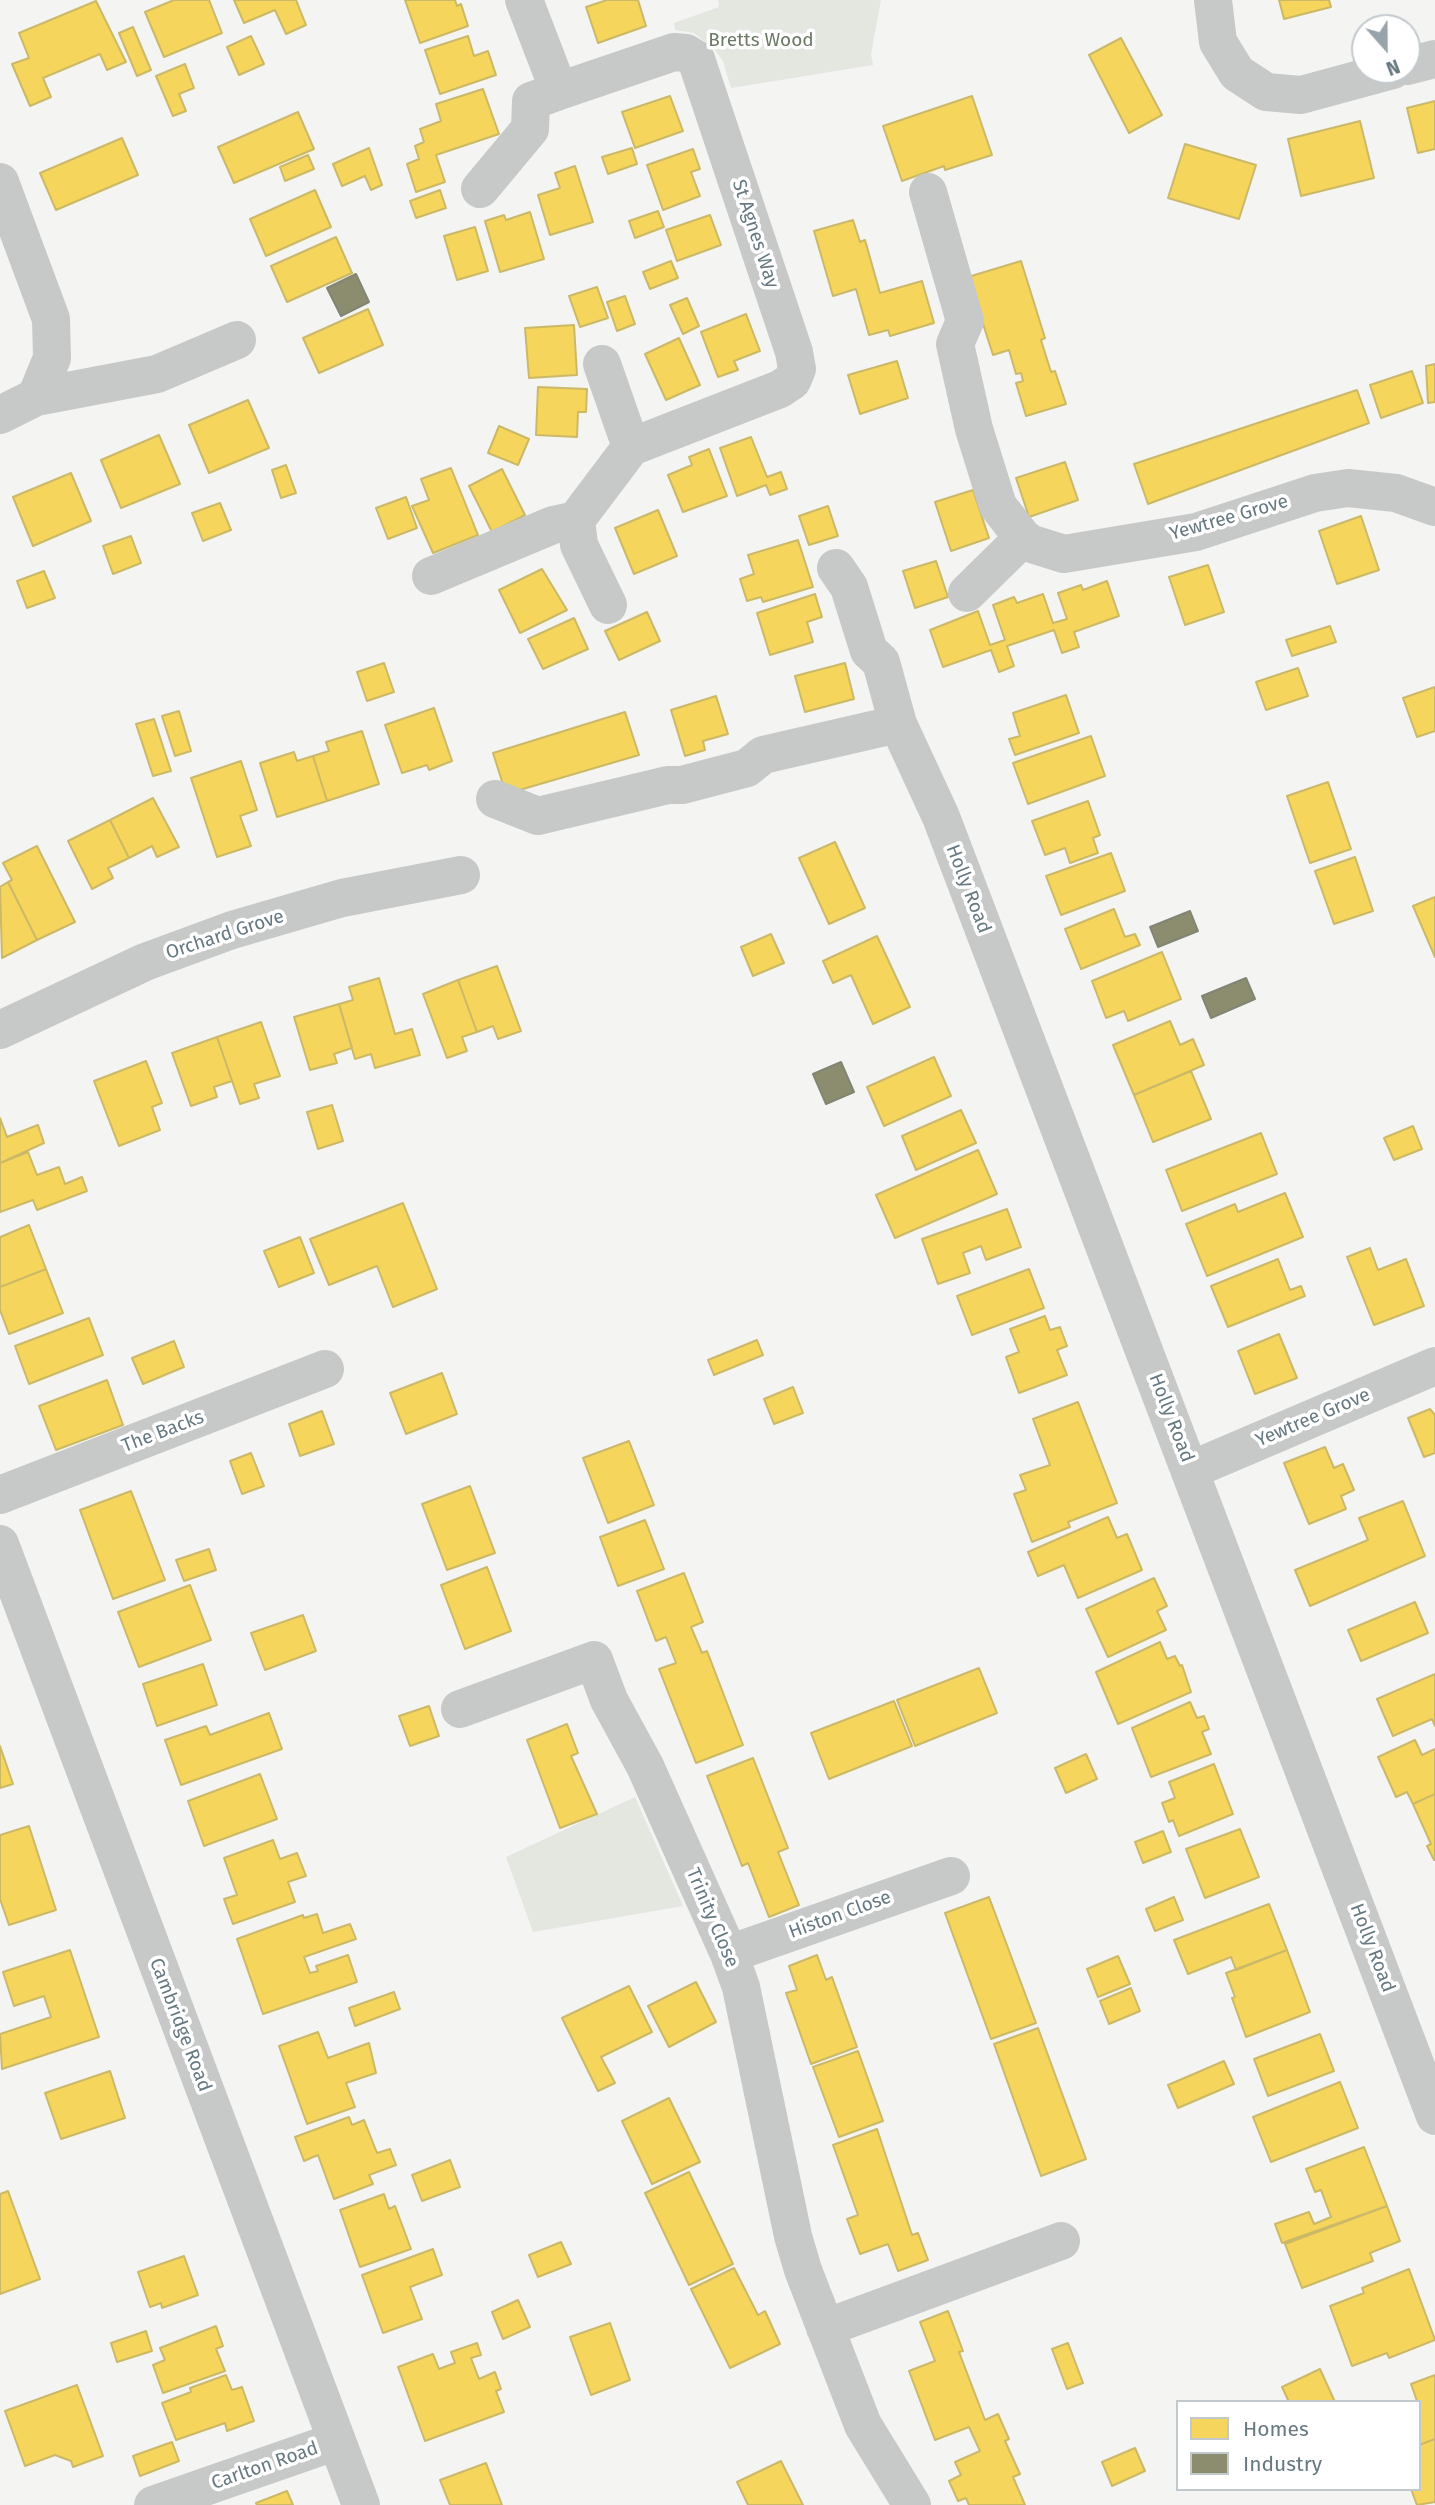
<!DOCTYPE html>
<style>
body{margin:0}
#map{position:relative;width:1435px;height:2505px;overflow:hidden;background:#f4f4f3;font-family:"Fira Sans",sans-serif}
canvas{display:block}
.legend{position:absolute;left:1176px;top:2400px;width:245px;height:91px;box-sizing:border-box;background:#fff;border:2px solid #c2c9cd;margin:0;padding:9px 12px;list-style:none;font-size:21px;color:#667981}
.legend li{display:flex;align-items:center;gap:14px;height:35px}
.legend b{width:35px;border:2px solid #c2c9cd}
.north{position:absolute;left:1351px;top:14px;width:70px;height:70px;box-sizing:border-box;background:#fff;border:2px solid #c2c9cd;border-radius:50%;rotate:159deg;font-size:19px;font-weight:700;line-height:28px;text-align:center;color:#667981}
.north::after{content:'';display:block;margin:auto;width:24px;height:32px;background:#98a4a9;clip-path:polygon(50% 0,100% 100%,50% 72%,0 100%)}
</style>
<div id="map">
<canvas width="1435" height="2505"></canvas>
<ul class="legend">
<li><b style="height:19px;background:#f6d55c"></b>Homes</li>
<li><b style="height:19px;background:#8c8c6e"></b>Industry</li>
</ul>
<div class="north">N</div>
</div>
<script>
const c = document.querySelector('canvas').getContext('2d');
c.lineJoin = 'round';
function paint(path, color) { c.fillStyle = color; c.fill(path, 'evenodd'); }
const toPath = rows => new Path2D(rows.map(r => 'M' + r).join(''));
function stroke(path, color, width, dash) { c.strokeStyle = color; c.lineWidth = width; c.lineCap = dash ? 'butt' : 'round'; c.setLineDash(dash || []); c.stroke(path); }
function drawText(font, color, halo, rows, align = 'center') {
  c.font = font + ' "Fira Sans",sans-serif'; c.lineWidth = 7; c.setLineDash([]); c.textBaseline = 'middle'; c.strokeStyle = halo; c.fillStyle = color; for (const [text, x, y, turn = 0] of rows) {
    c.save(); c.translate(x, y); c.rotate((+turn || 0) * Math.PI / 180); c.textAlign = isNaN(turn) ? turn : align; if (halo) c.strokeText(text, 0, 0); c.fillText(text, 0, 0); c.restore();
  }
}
paint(toPath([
 [718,0,881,0,871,54,873,65,731,88,723,61,715,50,694,33,675,30,674,23,719,7],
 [635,1797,683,1906,533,1932,506,1857]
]), '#e4e6e0');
const homes = toPath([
 [174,0,209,0,222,33,164,57,145,12,174,0],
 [234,0,296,0,306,25,286,34,275,10,244,23,234,0],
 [405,0,455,0,457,6,461,4,468,26,420,43,405,0],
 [607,0,638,0,646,26,598,43,586,7,607,0],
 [1279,0,1329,0,1331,7,1284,19,1279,0],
 [96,1,126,62,107,70,100,54,43,78,51,97,30,106,12,64,29,58,19,33,96,1],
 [133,27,151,70,137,76,119,33,133,27],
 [251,36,264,64,239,75,227,47,251,36],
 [468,36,474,56,488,51,496,75,440,94,425,50,468,36],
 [1121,38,1162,115,1129,133,1089,55,1121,38],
 [185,64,194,88,179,94,186,111,173,116,156,76,185,64],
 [483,89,499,134,436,155,445,182,416,192,407,164,419,159,415,146,424,142,420,129,441,121,436,104,483,89],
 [670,96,683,131,635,148,622,112,670,96],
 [972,96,992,155,945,170,944,166,902,181,883,126,972,96],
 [1435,101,1435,149,1418,153,1407,108,1435,101],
 [298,112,314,149,234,183,218,147,298,112],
 [1360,121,1374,178,1301,196,1288,139,1360,121],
 [122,138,138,175,56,210,40,173,122,138],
 [1185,144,1256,165,1239,219,1168,198,1185,144],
 [369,148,382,185,371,190,365,176,342,186,333,164,369,148],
 [632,148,637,164,608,174,602,157,632,148],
 [693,149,700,169,691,172,700,196,663,210,647,165,693,149],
 [308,155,314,169,285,181,280,167,308,155],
 [575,166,593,222,550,235,538,195,560,188,555,173,575,166],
 [315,190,331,227,266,256,250,219,315,190],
 [440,190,446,208,416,218,410,201,440,190],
 [658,211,664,227,635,238,629,221,658,211],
 [530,212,544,259,500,272,485,221,504,215,506,220,530,212],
 [710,215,721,245,677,261,666,230,710,215],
 [853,220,860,242,865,240,880,293,922,281,934,323,890,336,888,330,869,335,856,289,833,296,814,231,853,220],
 [475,227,488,271,457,280,444,236,475,227],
 [336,237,352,273,287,302,271,266,336,237],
 [671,261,678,278,650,289,643,272,671,261],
 [1021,261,1045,338,1041,340,1051,372,1055,371,1066,404,1026,416,1016,383,1023,381,1021,373,1016,374,1009,350,993,355,968,277,1021,261],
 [597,287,608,318,580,327,569,296,597,287],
 [625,296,635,324,617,331,607,302,625,296],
 [687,298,699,326,683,334,670,305,687,298],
 [368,309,383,345,319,373,303,338,368,309],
 [746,314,760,351,734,361,738,370,718,377,701,332,746,314],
 [574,325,577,375,529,378,525,328,574,325],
 [679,338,700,385,666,400,645,354,679,338],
 [897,361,908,398,860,414,848,375,897,361],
 [1435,364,1435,402,1428,403,1426,366,1435,364],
 [1412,371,1423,403,1381,418,1370,385,1412,371],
 [538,387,587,389,586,412,578,412,577,437,536,435,538,387],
 [1357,390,1369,423,1148,504,1134,464,1357,390],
 [248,400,269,448,209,473,189,425,248,400],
 [499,426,529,439,518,465,488,453,499,426],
 [159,435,180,484,121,508,101,460,159,435],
 [751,437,767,477,781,472,787,489,770,495,766,485,737,496,720,448,751,437],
 [709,449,727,496,683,512,668,475,692,465,689,457,709,449],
 [1065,462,1078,500,1029,517,1016,478,1065,462],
 [286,465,296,493,281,498,272,470,286,465],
 [451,468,478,535,433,553,412,506,429,500,421,479,451,468],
 [502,469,525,515,492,532,469,486,502,469],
 [71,473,91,521,33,546,13,497,71,473],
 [973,490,989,538,951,551,935,502,973,490],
 [406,497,417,528,388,539,376,508,406,497],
 [220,503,231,530,203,541,192,513,220,503],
 [828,506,838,536,809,545,799,516,828,506],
 [658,510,677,556,634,574,615,528,658,510],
 [1361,516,1379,570,1337,584,1319,531,1361,516],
 [131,536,141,563,113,574,103,546,131,536],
 [798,540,813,587,763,602,761,597,747,601,740,579,754,574,748,555,798,540],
 [936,561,948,597,915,608,903,571,936,561],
 [1208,565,1224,612,1185,625,1169,577,1208,565],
 [542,569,567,610,520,633,499,590,542,569],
 [44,571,55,598,27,608,17,581,44,571],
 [1107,581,1119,616,1074,632,1079,647,1062,653,1054,630,1007,646,1014,666,999,672,991,650,943,667,930,630,978,611,990,645,1005,640,993,605,1014,597,1017,603,1043,594,1053,623,1067,619,1058,593,1081,585,1083,590,1107,581],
 [815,594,822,617,807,622,813,642,770,655,757,613,815,594],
 [647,612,660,641,619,660,605,631,647,612],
 [574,618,588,649,543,669,528,639,574,618],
 [1330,626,1336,642,1292,656,1286,640,1330,626],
 [384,663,394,692,367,701,357,672,384,663],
 [845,663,854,699,805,712,795,676,845,663],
 [1298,668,1308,696,1266,710,1256,682,1298,668],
 [1435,687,1435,731,1417,737,1403,698,1435,687],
 [1066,695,1079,733,1015,755,1009,739,1020,736,1013,713,1066,695],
 [716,696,728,734,703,741,705,750,685,756,671,710,716,696],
 [434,708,452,761,429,770,427,765,402,773,385,725,434,708],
 [179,711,191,751,175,756,162,716,179,711],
 [625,712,639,755,506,794,493,753,625,712],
 [154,719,171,771,153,776,136,724,154,719],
 [362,731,379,784,327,801,313,756,329,751,326,742,362,731],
 [1091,736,1105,776,1028,804,1013,763,1091,736],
 [294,752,297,761,313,756,327,801,277,817,260,763,294,752],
 [241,761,257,810,240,816,251,846,217,857,191,778,241,761],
 [1328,782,1351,849,1310,863,1287,796,1328,782],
 [153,798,179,847,157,857,152,846,129,858,110,820,153,798],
 [1088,801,1100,835,1093,838,1098,853,1070,863,1065,848,1045,855,1032,821,1088,801],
 [110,820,129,858,108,868,113,878,92,889,68,841,110,820],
 [835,842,865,908,829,924,799,858,835,842],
 [37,846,75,922,37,940,8,882,12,880,3,863,37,846],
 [1111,853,1125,891,1061,915,1046,876,1111,853],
 [1355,857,1373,911,1334,924,1315,871,1355,857],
 [8,882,37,940,2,958,0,887,8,882],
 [1435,897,1435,957,1413,906,1435,897],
 [1114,909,1125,937,1135,934,1140,945,1081,969,1065,929,1114,909],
 [771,934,784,963,753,976,741,947,771,934],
 [877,936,910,1007,873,1024,851,975,833,983,823,961,877,936],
 [1162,952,1181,999,1128,1021,1124,1011,1106,1018,1092,981,1162,952],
 [497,966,521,1031,498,1039,493,1026,477,1032,458,980,497,966],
 [379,978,395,1034,412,1029,420,1055,375,1068,371,1054,355,1059,339,1004,353,1000,349,987,379,978],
 [458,980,477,1032,462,1037,467,1051,447,1058,423,994,458,980],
 [339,1004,352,1048,334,1054,337,1063,310,1070,294,1017,339,1004],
 [1170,1021,1180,1045,1193,1039,1204,1065,1134,1095,1113,1045,1170,1021],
 [261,1022,280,1076,254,1084,259,1098,240,1104,217,1037,261,1022],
 [217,1037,232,1081,214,1087,217,1097,191,1106,172,1053,217,1037],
 [934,1057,951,1096,884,1126,867,1087,934,1057],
 [146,1061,162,1103,152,1107,160,1130,119,1146,94,1081,146,1061],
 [1191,1071,1211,1119,1153,1142,1134,1095,1191,1071],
 [332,1105,343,1141,318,1149,307,1112,332,1105],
 [961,1110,976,1143,916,1170,902,1136,961,1110],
 [0,1118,7,1137,38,1125,44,1143,0,1163,0,1118],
 [1413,1126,1422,1149,1394,1160,1384,1138,1413,1126],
 [1261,1133,1277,1174,1182,1211,1166,1170,1261,1133],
 [978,1150,997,1194,895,1238,876,1195,978,1150],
 [28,1152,37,1175,59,1167,65,1184,82,1177,87,1191,37,1210,33,1200,0,1212,0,1163,28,1152],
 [1285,1193,1303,1237,1207,1276,1186,1224,1235,1204,1238,1212,1285,1193],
 [403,1203,437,1289,393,1307,377,1266,329,1285,310,1239,403,1203],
 [1007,1209,1021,1247,986,1260,981,1246,963,1253,970,1273,938,1284,922,1239,1007,1209],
 [29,1225,46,1269,0,1287,0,1237,29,1225],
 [300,1237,314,1273,279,1287,264,1251,300,1237],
 [1370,1248,1378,1270,1406,1259,1424,1306,1374,1325,1347,1257,1370,1248],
 [1278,1259,1290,1290,1301,1286,1305,1296,1228,1327,1211,1286,1278,1259],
 [46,1269,63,1313,9,1334,0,1310,0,1287,46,1269],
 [1029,1269,1044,1308,972,1335,957,1296,1029,1269],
 [1045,1316,1050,1330,1060,1327,1067,1346,1057,1350,1067,1375,1019,1393,1006,1357,1019,1352,1010,1329,1045,1316],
 [89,1318,103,1355,29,1384,15,1346,89,1318],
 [1279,1334,1297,1378,1255,1394,1238,1351,1279,1334],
 [757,1340,763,1355,714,1375,708,1360,757,1340],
 [174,1341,184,1367,143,1384,132,1358,174,1341],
 [442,1373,457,1414,406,1434,390,1393,442,1373],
 [107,1380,123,1425,56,1450,39,1406,107,1380],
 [793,1387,803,1413,774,1424,764,1399,793,1387],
 [1078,1402,1117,1503,1068,1522,1070,1527,1032,1542,1014,1494,1026,1490,1020,1475,1050,1465,1033,1419,1078,1402],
 [1430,1409,1435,1415,1435,1453,1424,1457,1408,1418,1430,1409],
 [322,1411,334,1444,300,1456,289,1424,322,1411],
 [629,1441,654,1505,608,1523,583,1458,629,1441],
 [1325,1447,1334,1468,1343,1464,1354,1490,1341,1496,1346,1509,1309,1524,1284,1463,1325,1447],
 [251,1453,264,1486,242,1494,230,1461,251,1453],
 [470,1486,495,1553,447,1570,422,1504,470,1486],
 [131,1491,165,1580,113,1599,80,1510,131,1491],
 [1403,1501,1425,1556,1310,1606,1295,1570,1368,1540,1359,1518,1403,1501],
 [1108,1517,1117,1538,1127,1534,1142,1570,1078,1598,1064,1565,1038,1576,1028,1552,1108,1517],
 [645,1520,664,1569,618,1586,600,1537,645,1520],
 [209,1549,216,1570,184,1581,176,1560,209,1549],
 [487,1567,511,1631,465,1649,441,1585,487,1567],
 [684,1573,703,1622,691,1627,702,1653,707,1651,743,1745,696,1763,659,1669,676,1663,666,1637,656,1641,637,1591,684,1573],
 [1154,1578,1167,1606,1157,1611,1166,1630,1108,1657,1086,1609,1154,1578],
 [190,1585,211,1640,139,1667,118,1612,190,1585],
 [1415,1602,1428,1633,1361,1661,1348,1630,1415,1602],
 [303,1615,316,1651,265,1670,251,1633,303,1615],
 [1160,1642,1167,1659,1175,1656,1180,1666,1182,1665,1191,1692,1118,1724,1096,1672,1160,1642],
 [203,1664,217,1705,157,1726,143,1684,203,1664],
 [979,1668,997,1713,915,1746,897,1700,979,1668],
 [1435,1674,1435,1726,1432,1719,1393,1736,1377,1699,1435,1674],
 [894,1701,912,1746,829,1779,811,1733,894,1701],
 [1190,1702,1197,1718,1204,1716,1209,1729,1202,1732,1211,1754,1151,1777,1132,1728,1190,1702],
 [429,1706,439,1736,410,1746,399,1716,429,1706],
 [269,1713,282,1749,181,1785,165,1740,206,1726,210,1735,269,1713],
 [567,1724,578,1753,571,1756,597,1814,560,1828,527,1740,567,1724],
 [1415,1740,1422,1755,1435,1749,1435,1794,1413,1804,1407,1792,1396,1797,1378,1757,1415,1740],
 [0,1746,13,1784,0,1788,0,1746],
 [1086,1754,1097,1779,1066,1793,1055,1768,1086,1754],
 [753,1758,788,1848,778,1852,799,1905,769,1917,748,1863,742,1866,707,1776,753,1758],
 [1214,1764,1233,1814,1179,1836,1173,1820,1169,1822,1162,1803,1175,1798,1169,1782,1214,1764],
 [260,1774,277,1819,204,1846,188,1801,260,1774],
 [1435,1794,1435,1860,1434,1860,1427,1846,1431,1844,1413,1804,1435,1794],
 [29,1826,56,1910,9,1925,0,1899,0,1835,29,1826],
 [1240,1829,1259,1877,1205,1898,1186,1849,1240,1829],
 [1163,1831,1171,1852,1143,1863,1135,1842,1163,1831],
 [273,1840,280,1859,297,1853,306,1876,288,1882,295,1902,233,1924,224,1899,237,1895,224,1858,273,1840],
 [989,1897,1036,2023,991,2039,945,1913,989,1897],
 [1174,1897,1183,1920,1155,1931,1146,1909,1174,1897],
 [1269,1904,1287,1950,1236,1970,1231,1957,1188,1974,1174,1940,1269,1904],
 [317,1914,323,1933,350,1924,356,1939,304,1957,310,1973,318,1971,316,1966,348,1955,357,1982,263,2014,237,1939,303,1915,304,1918,317,1914],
 [70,1950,99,2037,2,2069,0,2034,51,2017,44,1996,14,2006,3,1972,70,1950],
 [1287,1950,1310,2012,1246,2037,1232,1998,1235,1997,1226,1973,1287,1950],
 [817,1955,826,1980,832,1977,857,2047,811,2064,786,1993,797,1990,789,1966,817,1955],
 [1118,1956,1130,1984,1098,1997,1087,1969,1118,1956],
 [696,1982,716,2022,669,2047,648,2006,696,1982],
 [629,1986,652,2032,601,2057,615,2083,598,2091,562,2018,629,1986],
 [1131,1988,1140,2011,1109,2024,1100,2001,1131,1988],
 [394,1992,400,2009,355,2026,349,2008,394,1992],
 [1038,2028,1086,2159,1041,2176,994,2044,1038,2028],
 [318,2032,328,2058,369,2043,376,2073,346,2083,355,2107,307,2124,279,2046,318,2032],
 [1320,2034,1334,2071,1268,2096,1254,2059,1320,2034],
 [858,2051,883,2121,839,2137,813,2067,858,2051],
 [1224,2061,1234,2084,1178,2108,1168,2085,1224,2061],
 [110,2071,125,2118,61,2139,45,2093,110,2071],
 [1340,2082,1358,2128,1271,2162,1253,2117,1340,2082],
 [669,2098,700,2162,652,2184,622,2121,669,2098],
 [349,2117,352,2125,364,2120,377,2153,390,2149,396,2165,369,2175,373,2184,334,2199,318,2155,304,2161,295,2137,349,2117],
 [877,2129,912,2235,918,2233,928,2260,898,2271,888,2244,860,2254,847,2219,858,2215,833,2145,877,2129],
 [1364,2147,1387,2206,1282,2243,1275,2224,1309,2212,1314,2224,1331,2217,1321,2190,1315,2192,1306,2169,1364,2147],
 [450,2160,460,2187,422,2201,412,2175,450,2160],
 [689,2172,733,2264,689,2285,645,2193,689,2172],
 [8,2191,40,2279,0,2294,0,2194,8,2191],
 [384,2194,389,2209,395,2206,411,2249,360,2267,340,2210,384,2194],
 [1387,2206,1400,2241,1370,2253,1373,2261,1302,2288,1285,2244,1387,2206],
 [561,2242,571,2264,538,2277,529,2255,561,2242],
 [433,2249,442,2275,410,2287,422,2319,383,2333,362,2275,433,2249],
 [184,2256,198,2295,162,2308,161,2303,150,2307,138,2272,184,2256],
 [734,2268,758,2315,765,2311,780,2344,730,2368,691,2289,734,2268],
 [1409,2269,1435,2340,1389,2358,1387,2353,1352,2366,1330,2306,1364,2293,1362,2288,1409,2269],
 [518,2300,530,2327,503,2339,492,2312,518,2300],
 [948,2311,963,2351,959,2352,985,2420,998,2414,1009,2439,1005,2441,1020,2474,1013,2477,1025,2505,969,2505,966,2498,958,2501,949,2481,961,2475,955,2462,980,2451,969,2427,935,2440,909,2371,935,2361,920,2322,948,2311],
 [610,2323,630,2380,591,2395,570,2337,610,2323],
 [216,2326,223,2346,216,2349,225,2371,163,2393,153,2365,165,2360,160,2348,216,2326],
 [146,2331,152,2351,117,2362,111,2343,146,2331],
 [477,2343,481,2355,471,2358,479,2379,495,2372,501,2389,496,2391,504,2412,425,2441,398,2367,433,2354,439,2369,455,2363,451,2352,477,2343],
 [1068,2343,1083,2383,1067,2389,1052,2349,1068,2343],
 [1320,2369,1335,2402,1289,2402,1282,2387,1320,2369],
 [226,2375,232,2390,242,2387,254,2421,227,2431,225,2423,176,2440,162,2403,191,2392,190,2388,226,2375],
 [1435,2375,1435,2439,1419,2445,1419,2402,1414,2402,1417,2401,1411,2384,1435,2375],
 [77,2385,103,2456,73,2467,71,2461,55,2455,25,2466,5,2411,77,2385],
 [1435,2439,1435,2502,1417,2505,1411,2489,1419,2489,1419,2445,1435,2439],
 [172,2442,179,2461,140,2476,133,2456,172,2442],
 [1135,2448,1145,2471,1112,2486,1102,2462,1135,2448],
 [781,2461,803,2505,748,2505,737,2482,781,2461],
 [486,2463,502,2505,450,2505,440,2480,486,2463],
 [287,2491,293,2505,257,2505,256,2503,287,2491]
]);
paint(homes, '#f6d55c');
stroke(homes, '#cbb967', 2);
const industry = toPath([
 [356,274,369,302,341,316,327,288,356,274],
 [1190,911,1198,931,1158,947,1150,927,1190,911],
 [1246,978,1255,999,1211,1018,1202,996,1246,978],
 [841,1062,854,1092,826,1104,813,1074,841,1062]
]);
paint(industry, '#8c8c6e');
stroke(industry, '#818674', 2);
stroke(toPath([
 [524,0,559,91,674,52,686,53,696,59,794,352,797,369,792,381,780,389,631,447,576,520,579,545,608,605],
 [1213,0,1218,42,1237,73,1266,92,1301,95,1393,70],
 [1407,66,1435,59],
 [0,182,51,319,52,358,36,397,0,415],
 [480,189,530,129,531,101,559,91],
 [928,192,965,321,955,344,974,429,998,506,1023,538,1032,544,1064,554,1196,532,1315,493,1348,488,1396,493,1435,507],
 [602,364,631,447],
 [36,397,157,374,237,340],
 [836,568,849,587,869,651,881,662,898,724,941,817,1435,2116],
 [431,576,553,525,576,520],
 [967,593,1023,538],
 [495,799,538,816,668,785,682,785,747,768,763,755,898,724],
 [0,1030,145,962,232,930,342,898,461,875],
 [1191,1470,1435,1366],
 [0,1495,325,1369],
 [0,1544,361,2505],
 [460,1709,594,1660,609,1700,645,1766,729,1954,741,1987,793,2236,803,2270,863,2425,912,2505],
 [729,1954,951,1876],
 [825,2328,1061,2241],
 [153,2505,337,2441]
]), '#c7c9c8', 38);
drawText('19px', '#6b7965', '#fff', [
 ["Bretts Wood",761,41]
]);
drawText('19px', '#667981', '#fff', [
 ["St Agnes Way",755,234,72],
 ["Yewtree Grove",1229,518,-16],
 ["Holly Road",968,889,69],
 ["Orchard Grove",225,935,-18],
 ["Holly Road",1171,1418,69],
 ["Yewtree Grove",1313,1418,-23],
 ["The Backs",163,1432,-21],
 ["Histon Close",840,1915,-20],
 ["Trinity Close",712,1918,67],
 ["Holly Road",1372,1948,69],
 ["Cambridge Road",180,2025,69],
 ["Carlton Road",265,2466,-19]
]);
</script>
